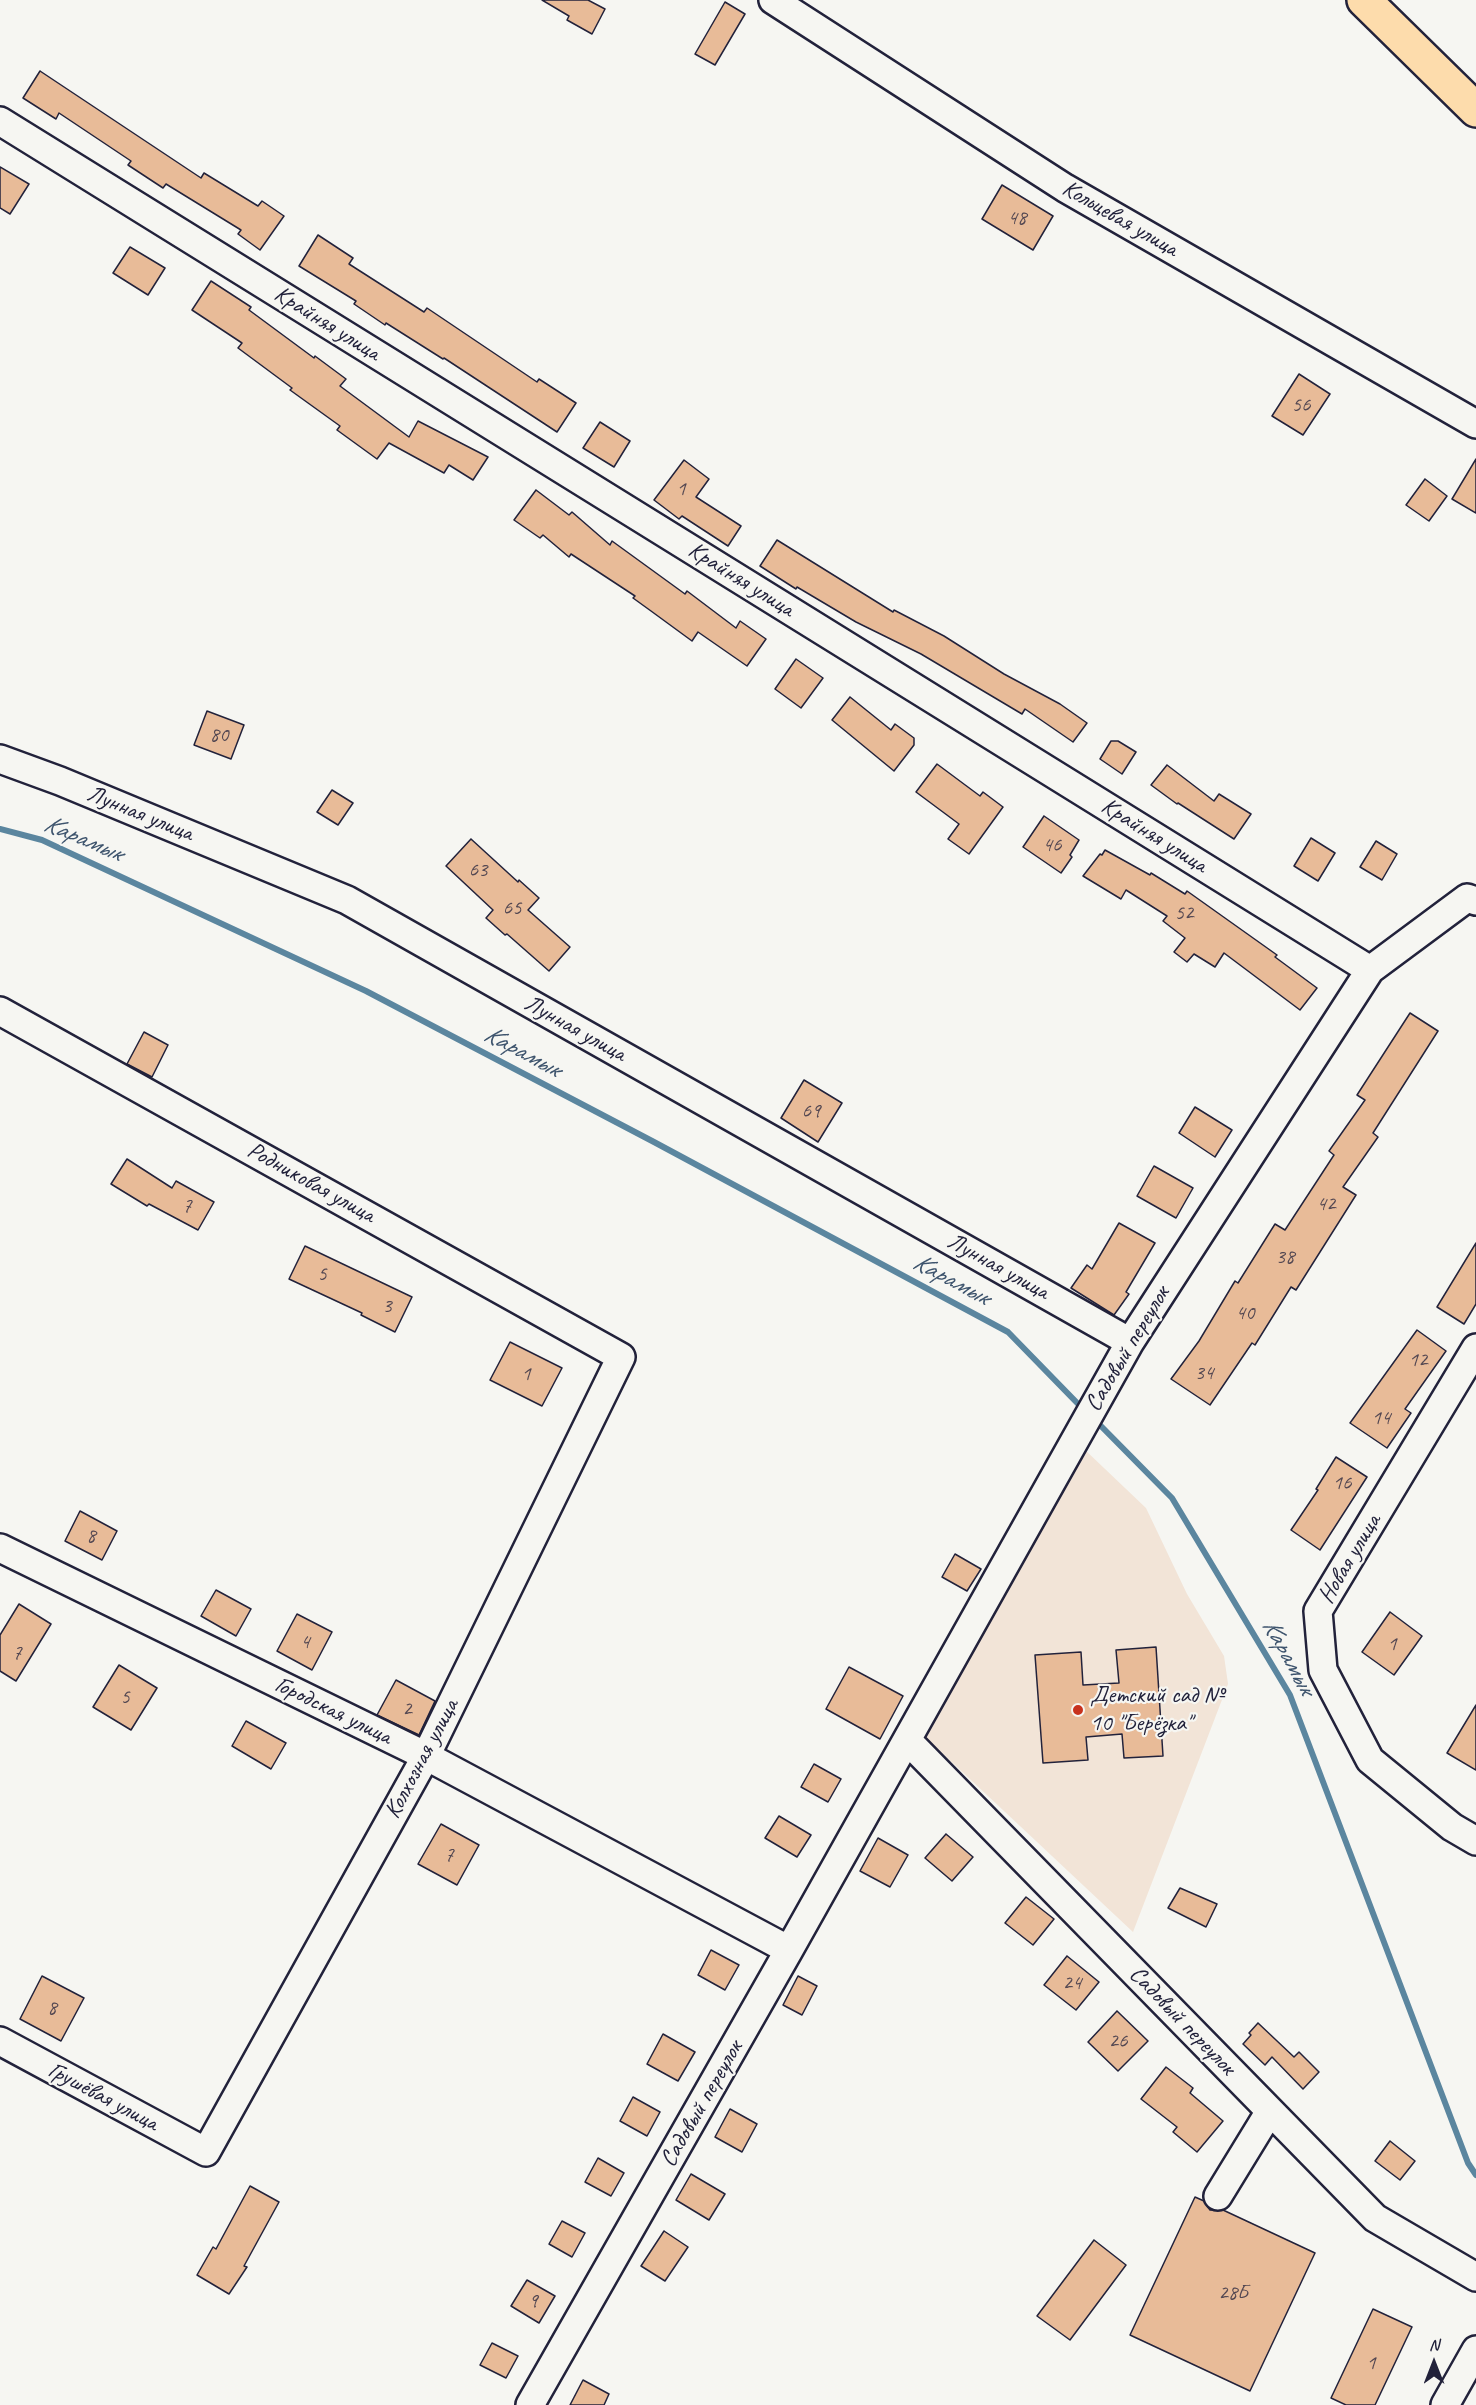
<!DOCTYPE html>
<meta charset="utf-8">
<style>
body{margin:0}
#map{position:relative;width:1476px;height:2405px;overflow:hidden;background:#f6f6f2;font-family:Caveat,sans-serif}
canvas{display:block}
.north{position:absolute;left:1404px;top:2333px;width:60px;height:60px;-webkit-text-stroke:4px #f6f6f2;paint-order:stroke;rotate:0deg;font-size:16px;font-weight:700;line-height:24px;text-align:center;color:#22223b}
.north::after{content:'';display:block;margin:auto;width:21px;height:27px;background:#22223b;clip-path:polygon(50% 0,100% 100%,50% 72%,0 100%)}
</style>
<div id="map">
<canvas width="1476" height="2405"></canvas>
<div class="north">N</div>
</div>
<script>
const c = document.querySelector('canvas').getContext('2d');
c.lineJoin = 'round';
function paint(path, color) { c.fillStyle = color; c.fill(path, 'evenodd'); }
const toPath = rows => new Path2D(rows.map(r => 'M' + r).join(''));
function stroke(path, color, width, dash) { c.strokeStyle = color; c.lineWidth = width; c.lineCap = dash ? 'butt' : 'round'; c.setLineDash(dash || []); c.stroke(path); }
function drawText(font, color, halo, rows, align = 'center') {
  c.font = font + ' Caveat,sans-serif'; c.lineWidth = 4.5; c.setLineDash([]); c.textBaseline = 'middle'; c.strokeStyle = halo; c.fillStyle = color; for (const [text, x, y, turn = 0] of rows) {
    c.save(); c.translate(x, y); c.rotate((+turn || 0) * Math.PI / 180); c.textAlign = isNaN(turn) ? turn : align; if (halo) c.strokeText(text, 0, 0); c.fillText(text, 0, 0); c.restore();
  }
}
paint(toPath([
 [1083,1448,1146,1508,1187,1594,1224,1656,1228,1684,1133,1932,924,1736]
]), '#f2e4d7');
stroke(toPath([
 [0,829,42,840,366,991,654,1142,1008,1332,1083,1409],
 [1095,1420,1172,1498,1290,1695,1468,2163,1476,2175]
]), '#5b869f', 6);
const building = toPath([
 [542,0,588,0,605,9,592,34,567,20,569,16,542,0],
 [725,2,745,14,715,65,695,54,725,2],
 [40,71,201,178,204,173,258,206,262,201,284,216,260,250,238,234,241,230,166,184,163,188,128,165,131,161,59,113,56,119,23,98,40,71],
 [0,167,29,184,10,214,0,208,0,167],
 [1002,185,1053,216,1033,250,982,219,1002,185],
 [318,235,353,258,349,264,424,312,427,308,537,382,539,379,576,403,557,432,444,358,443,359,386,323,385,325,354,304,356,301,299,266,318,235],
 [130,247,165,268,148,295,113,273,130,247],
 [211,281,251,307,249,310,314,358,315,356,346,379,340,386,409,437,418,421,488,457,473,480,449,465,444,473,389,443,377,459,337,430,340,426,290,390,292,388,238,348,242,343,192,310,211,281],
 [1299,374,1330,394,1303,435,1272,416,1299,374],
 [600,422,630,441,614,467,583,448,600,422],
 [1476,459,1476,513,1452,499,1476,459],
 [684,460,709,479,696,497,741,526,728,546,682,516,679,519,654,500,684,460],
 [1425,479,1447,496,1429,521,1406,505,1425,479],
 [536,490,569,515,572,512,610,545,612,541,685,594,687,591,736,628,740,621,766,639,747,666,698,632,692,641,651,611,633,598,635,596,571,554,569,557,543,535,540,538,514,520,536,490],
 [777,540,893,612,894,610,944,636,1004,674,1060,704,1087,723,1073,742,1025,709,1022,714,921,654,856,622,797,587,796,589,760,566,777,540],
 [796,659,823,678,801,708,775,689,796,659],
 [850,697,891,730,895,724,914,738,914,745,894,771,832,720,850,697],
 [207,711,244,725,231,759,194,745,207,711],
 [1111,741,1118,741,1136,752,1122,774,1100,759,1111,741],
 [937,764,980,796,983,792,1003,807,969,854,948,839,959,824,916,792,937,764],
 [1167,765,1214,801,1219,794,1251,814,1234,839,1178,803,1177,804,1151,785,1167,765],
 [332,790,353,803,338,825,317,812,332,790],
 [1044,816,1079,840,1070,855,1072,857,1061,873,1023,847,1044,816],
 [1311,838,1335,853,1318,881,1294,866,1311,838],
 [471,839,518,882,519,880,539,898,528,910,570,947,549,971,507,934,505,935,486,918,493,910,446,866,471,839],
 [1376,841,1397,854,1382,880,1360,867,1376,841],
 [1105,850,1150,875,1151,873,1185,894,1187,891,1277,955,1275,957,1317,988,1300,1010,1224,953,1215,967,1194,954,1187,962,1174,952,1185,938,1163,921,1167,916,1126,890,1121,899,1083,876,1100,854,1102,855,1105,850],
 [1410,1013,1438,1031,1373,1133,1378,1137,1343,1187,1356,1195,1296,1290,1291,1287,1255,1345,1252,1343,1210,1405,1171,1379,1199,1341,1235,1281,1238,1283,1275,1224,1285,1230,1334,1155,1329,1151,1365,1100,1357,1095,1410,1013],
 [144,1032,168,1045,152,1077,127,1064,144,1032],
 [804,1080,842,1103,818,1142,781,1118,804,1080],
 [1195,1107,1232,1130,1215,1157,1179,1133,1195,1107],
 [127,1159,172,1188,176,1181,214,1202,198,1230,149,1204,147,1206,111,1184,127,1159],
 [1154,1166,1193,1188,1176,1218,1137,1196,1154,1166],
 [1119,1223,1155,1243,1126,1292,1129,1294,1114,1315,1071,1288,1087,1265,1092,1269,1119,1223],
 [1476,1243,1476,1304,1464,1324,1437,1307,1476,1243],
 [305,1246,412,1297,395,1332,361,1315,362,1313,289,1279,305,1246],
 [1417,1330,1446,1351,1405,1409,1411,1413,1387,1448,1350,1423,1417,1330],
 [510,1342,562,1368,542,1406,490,1380,510,1342],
 [1336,1457,1367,1477,1320,1550,1291,1530,1318,1490,1316,1489,1336,1457],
 [80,1511,117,1531,102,1560,65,1541,80,1511],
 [955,1554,981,1569,967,1591,942,1577,955,1554],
 [216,1590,251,1609,236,1636,201,1616,216,1590],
 [19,1604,51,1624,16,1681,0,1671,0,1635,19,1604],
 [1390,1612,1422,1636,1394,1675,1362,1652,1390,1612],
 [297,1614,332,1632,312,1670,277,1651,297,1614],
 [1156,1647,1163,1756,1124,1758,1122,1734,1086,1737,1088,1760,1043,1763,1035,1655,1081,1652,1083,1685,1119,1683,1116,1650,1156,1647],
 [119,1665,157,1688,131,1730,93,1707,119,1665],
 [849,1667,903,1696,880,1739,826,1709,849,1667],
 [396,1680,435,1701,419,1735,377,1715,396,1680],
 [1476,1705,1476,1770,1447,1753,1476,1705],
 [246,1721,286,1743,271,1769,232,1746,246,1721],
 [814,1764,841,1779,828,1802,801,1787,814,1764],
 [779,1816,811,1835,797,1857,765,1838,779,1816],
 [441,1824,479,1845,457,1885,418,1864,441,1824],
 [946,1834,973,1857,952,1881,925,1858,946,1834],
 [878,1838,908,1855,890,1887,860,1871,878,1838],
 [1180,1888,1217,1904,1206,1927,1168,1908,1180,1888],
 [1026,1897,1054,1919,1033,1945,1005,1923,1026,1897],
 [711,1950,739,1965,725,1990,698,1975,711,1950],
 [1067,1956,1099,1982,1076,2010,1044,1985,1067,1956],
 [42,1976,84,1998,61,2041,20,2019,42,1976],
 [798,1976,817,1986,802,2015,783,2005,798,1976],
 [1117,2011,1148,2041,1118,2071,1088,2042,1117,2011],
 [1258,2023,1294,2057,1299,2052,1319,2072,1303,2089,1272,2057,1265,2065,1243,2044,1251,2035,1249,2033,1258,2023],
 [663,2034,695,2052,678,2081,647,2064,663,2034],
 [1166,2067,1193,2088,1190,2093,1223,2121,1197,2152,1173,2132,1177,2127,1141,2099,1166,2067],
 [633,2097,660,2112,647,2136,620,2121,633,2097],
 [730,2109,757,2124,742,2152,715,2137,730,2109],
 [1390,2141,1415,2161,1400,2180,1375,2161,1390,2141],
 [598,2158,624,2173,611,2196,585,2182,598,2158],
 [691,2174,725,2194,709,2220,676,2200,691,2174],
 [250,2186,279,2202,244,2266,247,2267,229,2294,197,2275,213,2247,216,2249,250,2186],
 [1195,2197,1204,2201,1210,2210,1223,2210,1315,2253,1250,2391,1130,2335,1195,2197],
 [562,2221,585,2233,572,2257,549,2244,562,2221],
 [664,2231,688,2247,665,2281,641,2266,664,2231],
 [1094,2240,1126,2265,1070,2340,1037,2316,1094,2240],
 [527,2280,555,2296,539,2323,511,2306,527,2280],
 [1373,2309,1412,2327,1375,2405,1346,2405,1331,2398,1373,2309],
 [492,2343,518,2356,506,2378,480,2365,492,2343],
 [583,2380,609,2394,604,2405,570,2405,583,2380]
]);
paint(building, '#e8bb98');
stroke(building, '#22223b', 1.5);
const minor = toPath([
 [773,0,1065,188,1476,424],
 [0,121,1370,970,1467,898,1476,901],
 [0,759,60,781,347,900,1130,1342],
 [0,1011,621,1357,426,1756,206,2152,0,2041],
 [1476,1348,1318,1611,1323,1670,1370,1760,1452,1827,1476,1841],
 [0,1548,426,1756,789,1950],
 [907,1740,1375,2218,1476,2277],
 [1218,2196,1270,2111],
 [530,2405,789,1950,1130,1342,1370,970],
 [1445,2405,1476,2350]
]);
const major = toPath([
 [1364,0,1476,110]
]);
stroke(minor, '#22223b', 32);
stroke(major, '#22223b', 38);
stroke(minor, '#f6f6f2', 27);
stroke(major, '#fddcac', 33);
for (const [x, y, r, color] of [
 [1078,1710,6,"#c8321e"]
]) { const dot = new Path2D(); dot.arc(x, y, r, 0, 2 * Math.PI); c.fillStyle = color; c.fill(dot); stroke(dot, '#f6f6f2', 2); }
drawText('21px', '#544852', null, [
 ["48",1017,218],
 ["56",1301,405],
 ["1",681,489],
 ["80",219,735],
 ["46",1052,845],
 ["63",478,870],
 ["65",512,908],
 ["52",1184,913],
 ["69",811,1111],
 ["42",1326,1204],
 ["7",187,1206],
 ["38",1285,1257],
 ["5",322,1274],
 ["3",387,1306],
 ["40",1245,1313],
 ["12",1418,1360],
 ["34",1204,1373],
 ["1",526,1374],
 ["14",1381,1418],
 ["16",1342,1483],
 ["8",91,1536],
 ["4",305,1642],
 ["1",1392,1644],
 ["7",17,1653],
 ["5",125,1697],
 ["2",407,1709],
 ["7",449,1855],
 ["24",1072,1983],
 ["8",52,2008],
 ["26",1118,2041],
 ["28Б",1233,2293],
 ["9",533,2301],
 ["1",1371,2363]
]);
drawText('24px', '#22223b', '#f6f6f2', [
 ["Кольцевая улица",1120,219,30],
 ["Крайняя улица",327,324,32],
 ["Крайняя улица",741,580,32],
 ["Лунная улица",140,814,22],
 ["Крайняя улица",1154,836,32],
 ["Лунная улица",575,1029,29],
 ["Родниковая улица",311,1183,29],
 ["Лунная улица",998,1267,29],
 ["Садовый переулок",1128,1349,-59],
 ["Новая улица",1350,1559,-59],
 ["Городская улица",333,1711,26],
 ["Колхозная улица",422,1759,-62],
 ["Садовый переулок",1182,2021,46],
 ["Грушёвая улица",103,2097,28],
 ["Садовый переулок",702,2104,-60]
]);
drawText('24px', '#22223b', '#f6f6f2', [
 ["Детский сад №",1090,1696],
 ["10 \"Берёзка\"",1090,1724]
], 'left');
drawText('italic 26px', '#3e546d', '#f6f6f2', [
 ["Карамык",83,839,23],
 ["Карамык",522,1052,28],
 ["Карамык",951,1280,28],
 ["Карамык",1288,1657,61]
]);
</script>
